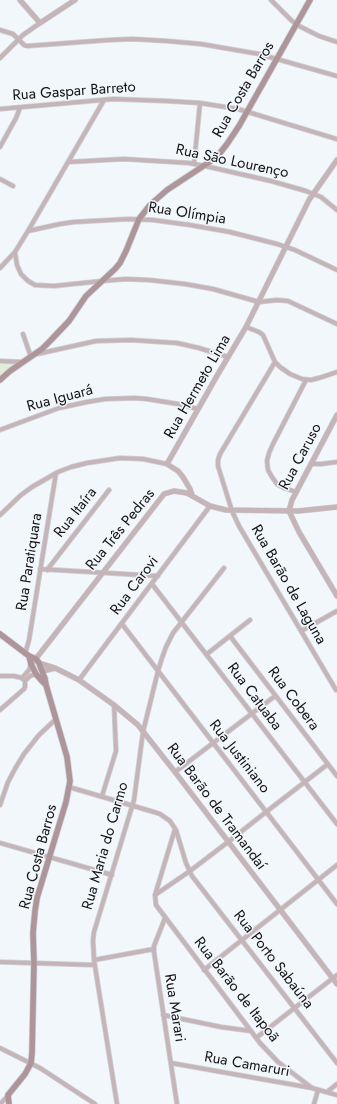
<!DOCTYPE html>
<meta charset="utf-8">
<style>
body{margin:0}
canvas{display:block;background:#f2f7fc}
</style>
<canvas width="337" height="1104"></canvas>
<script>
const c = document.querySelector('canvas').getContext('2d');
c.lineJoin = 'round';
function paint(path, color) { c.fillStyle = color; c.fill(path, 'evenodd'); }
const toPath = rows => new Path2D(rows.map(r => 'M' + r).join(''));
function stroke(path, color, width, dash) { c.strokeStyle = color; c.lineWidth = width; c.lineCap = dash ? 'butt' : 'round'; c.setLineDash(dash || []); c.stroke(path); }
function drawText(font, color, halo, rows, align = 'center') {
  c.font = font + ' Jost,sans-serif'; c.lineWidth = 3; c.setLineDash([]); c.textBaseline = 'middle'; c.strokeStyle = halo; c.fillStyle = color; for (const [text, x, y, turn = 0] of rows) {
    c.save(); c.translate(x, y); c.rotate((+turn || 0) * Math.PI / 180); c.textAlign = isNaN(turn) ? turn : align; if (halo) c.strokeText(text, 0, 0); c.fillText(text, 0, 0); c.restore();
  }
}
paint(toPath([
 [16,363,0,376,0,364]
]), '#e2edd9');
const minor = toPath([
 [271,0,291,20,299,26,319,36,337,42],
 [0,30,13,34,24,45,27,46,109,40,132,39,167,41,201,44,259,54,337,76],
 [0,58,23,35,40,23],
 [0,109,113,99,167,101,200,103,238,109,337,139],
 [0,147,16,118,20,108],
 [68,162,124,159,189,163,205,166,271,181,306,191,321,197,337,210],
 [194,164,200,103],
 [0,179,13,186],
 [28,231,60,224,74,222,129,219,153,220,190,225,230,232,277,244,295,250,337,270],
 [15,252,17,265,21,274,28,281,35,285,54,286,102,281,126,279,149,280,185,284,213,289,259,302,277,300,288,301,337,324],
 [0,268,15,252,28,231,104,100],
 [246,327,259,332,263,335,275,362,280,367,290,374,302,379,311,380,319,378,337,372],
 [23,334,31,357],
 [37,354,96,341,131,340,177,343,199,348,228,357],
 [0,361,23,362],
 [275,362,220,454,218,460,218,466,232,511,239,526,336,690,337,689],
 [0,430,59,408,87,402,105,399,135,398,147,399,178,404,198,409],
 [311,464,321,464,337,462],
 [296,492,284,488,277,484,272,477,268,470,267,461,269,453,273,444,306,380],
 [0,515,21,495,32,487,58,472,71,467,87,463,120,458,143,459,167,464],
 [40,569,158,576],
 [47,570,109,490],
 [152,584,337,824],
 [122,624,337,904],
 [301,631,337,611],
 [230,636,337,776],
 [25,654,29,640,56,473],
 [207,654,250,620],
 [0,676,14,676,22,678],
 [22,678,29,670,31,664],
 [79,680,210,506],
 [25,681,30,676,36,674],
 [0,710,24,689,25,687,25,681,22,678],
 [175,772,275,696],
 [69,787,154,812,160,814,170,821,176,830,186,863,192,876,337,1063],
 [102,796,116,751,114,705],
 [0,805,8,782,16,767,24,754,39,735,56,719],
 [175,829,155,895,156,905,260,1043,278,1062,312,1088],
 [0,843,112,875],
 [155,895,190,871,228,842,266,812,328,764],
 [165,918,154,946,154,952,177,1104],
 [94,960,154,949],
 [0,962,95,965],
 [204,970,337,865],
 [163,1015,221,1027,251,1031],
 [256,1038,337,975],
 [0,1048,40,1068,95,1104],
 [171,1063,312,1088,337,1095],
 [327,1092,337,1084],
 [0,1104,8,1096],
 [117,1104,94,960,93,940,94,932,134,800,143,732,158,671,162,658,166,647,173,633,224,568],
 [314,1104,318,1090]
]);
const tertiary = toPath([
 [20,0,40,23,75,0],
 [337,415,292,500,289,511,299,532,337,596],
 [192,495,190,489,183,477,178,471,167,464,218,374,246,327,309,200,337,160],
 [39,663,55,668,79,680,114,705,138,725,175,772,337,984],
 [31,664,38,656,164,494,174,491,187,493,210,506,226,510,298,511,337,507],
 [43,671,55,668]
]);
const secondary = toPath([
 [0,380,10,371,42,349,51,340,69,321,86,296,115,269,120,263,126,251,139,219,150,205,167,190,211,161,220,153,227,144,239,126,310,0],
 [0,634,29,656,36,659,39,663,45,679,46,685,67,757,70,781,66,802,37,898,35,911,33,933,34,963,32,1053,31,1063,25,1074,8,1095,9,1104],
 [29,656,31,664,36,674,41,680,46,685]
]);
stroke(minor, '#ced3d7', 5.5);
stroke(tertiary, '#ced3d7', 6);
stroke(secondary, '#ced3d7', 7);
stroke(minor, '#c6b5b8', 4);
stroke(tertiary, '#c6b5b8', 5);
stroke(secondary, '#ae9599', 5.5);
drawText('15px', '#131416', '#f2f7fc', [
 ["Rua Costa Barros",244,90,-60],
 ["Rua Gaspar Barreto",74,92,-4],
 ["Rua São Lourenço",232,162,12],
 ["Rua Olímpia",187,214,9],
 ["Rua Hermeto Lima",198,387,-60],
 ["Rua Iguará",60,399,-15],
 ["Rua Caruso",301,457,-62],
 ["Rua Itaíra",76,513,-52],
 ["Rua Três Pedras",121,530,-51],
 ["Rua Paratiquara",30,562,-81],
 ["Rua Barão de Laguna",288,585,60],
 ["Rua Carovi",135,586,-53],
 ["Rua Catuaba",254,697,53],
 ["Rua Cobera",293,699,53],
 ["Rua Justiniano",239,757,52],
 ["Rua Barão de Tramandaí",216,807,53],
 ["Rua Maria do Carmo",106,846,-74],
 ["Rua Costa Barros",39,857,-75],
 ["Rua Porto Sabaúna",273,960,52],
 ["Rua Barão de Itapoã",236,990,52],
 ["Rua Marari",174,1008,81],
 ["Rua Camaruri",247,1065,10]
]);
</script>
